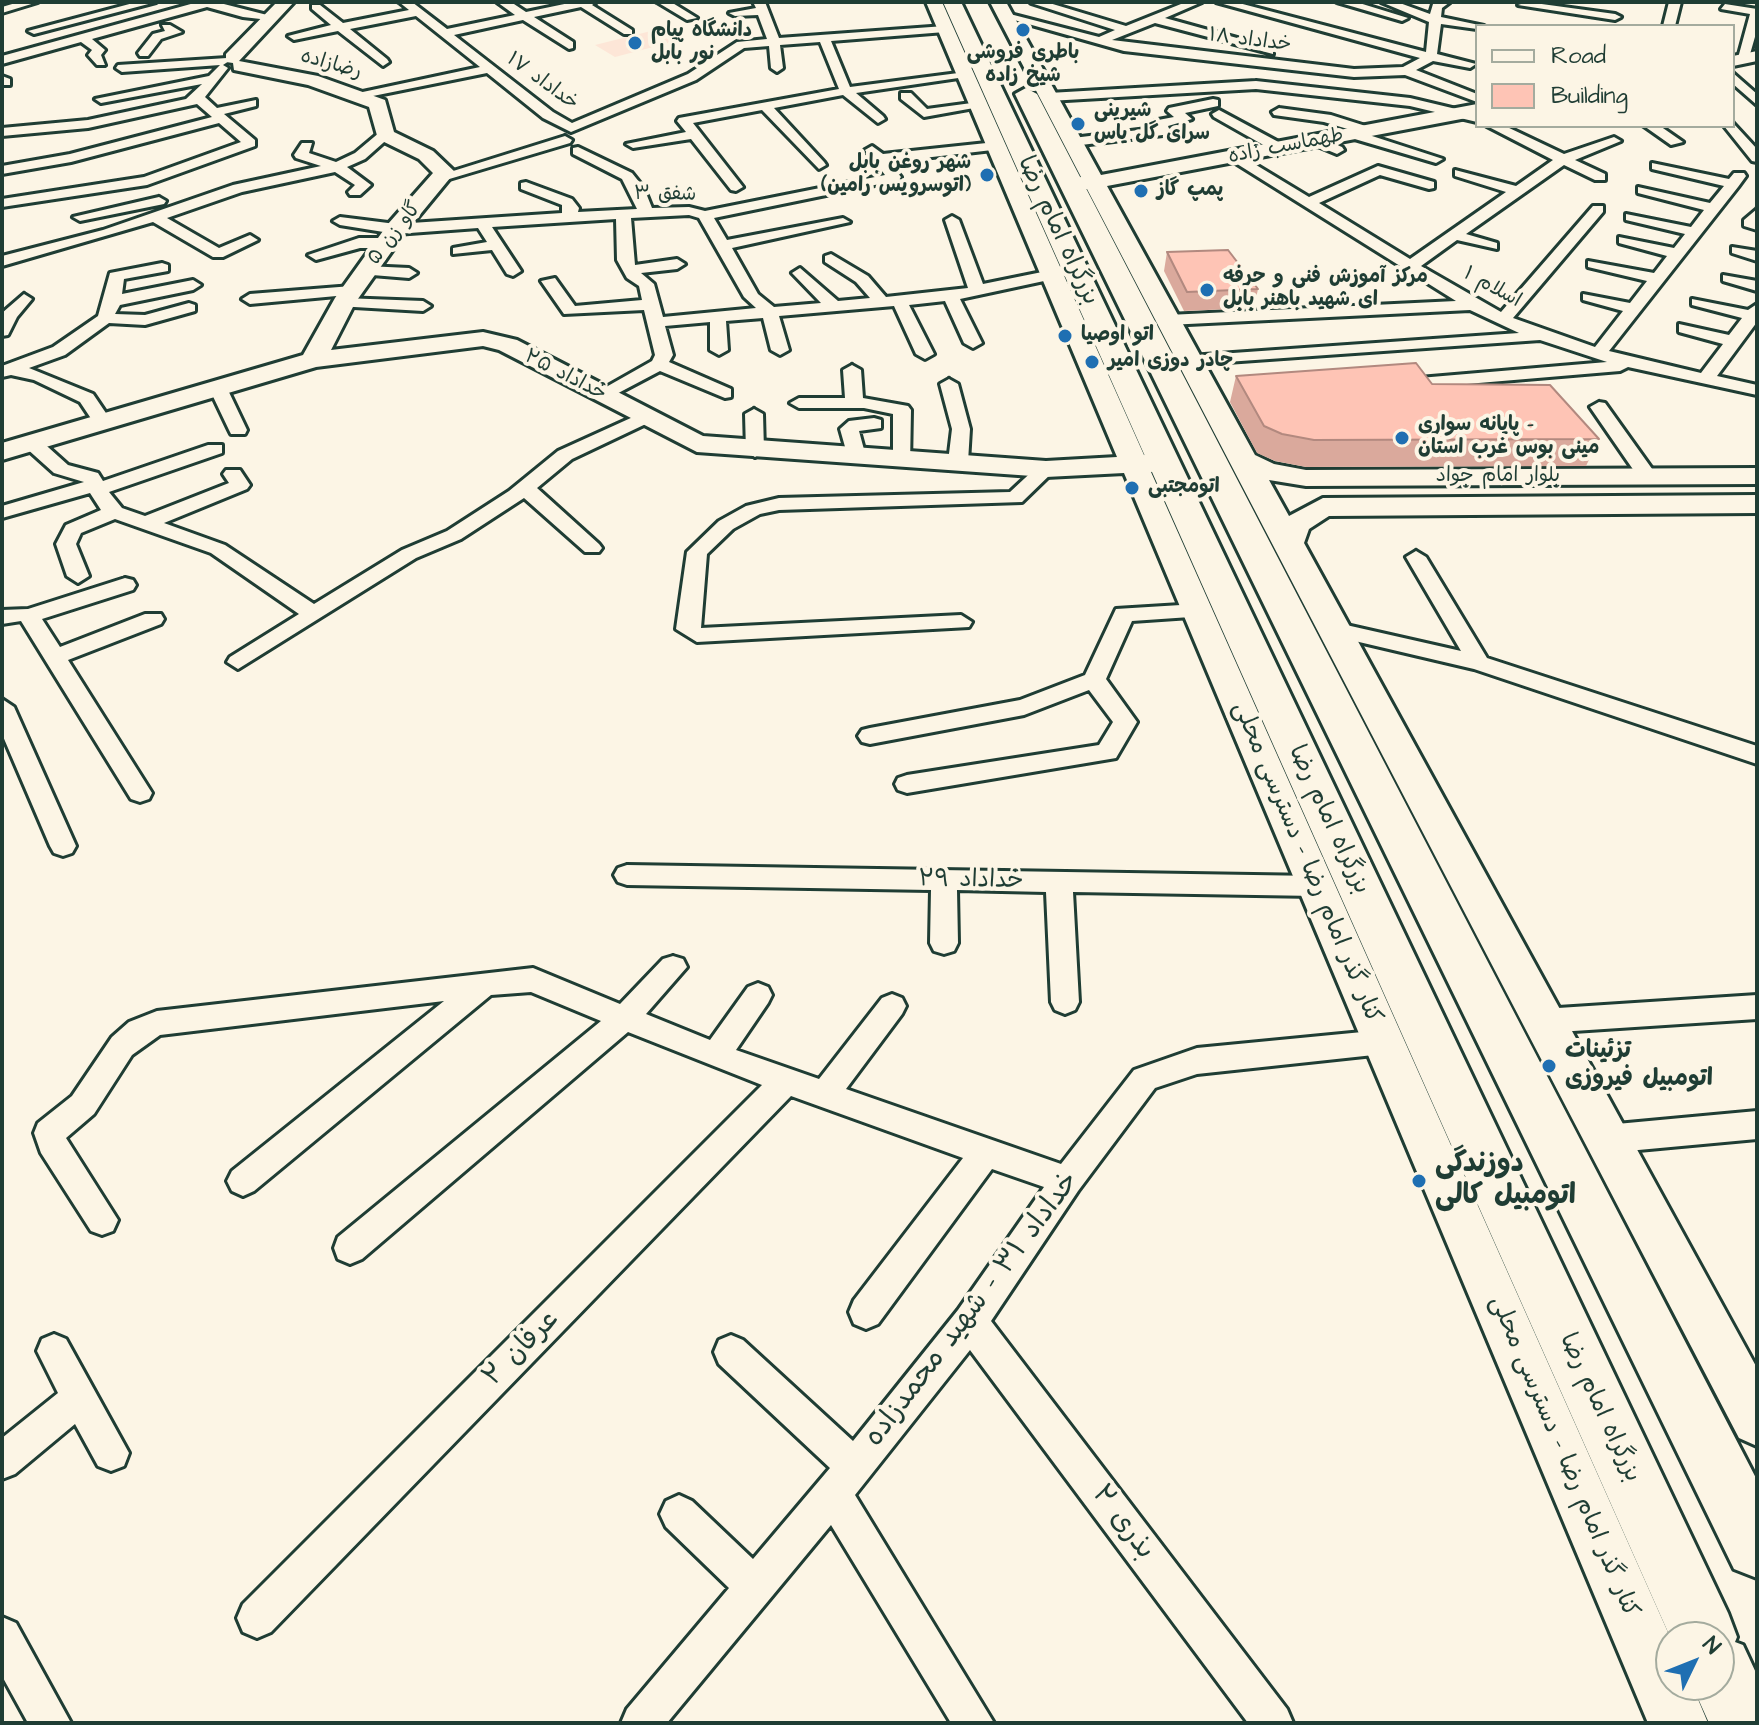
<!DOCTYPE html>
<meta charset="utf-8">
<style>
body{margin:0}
#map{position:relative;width:1759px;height:1725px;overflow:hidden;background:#fcf5e5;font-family:"Architects Daughter",sans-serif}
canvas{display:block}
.frame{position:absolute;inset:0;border:4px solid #1f3d34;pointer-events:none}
.legend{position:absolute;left:1475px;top:24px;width:260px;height:104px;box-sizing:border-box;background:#fcf5e5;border:2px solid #a4ab9e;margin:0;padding:10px 14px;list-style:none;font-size:24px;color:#1f3d34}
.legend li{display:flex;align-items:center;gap:16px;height:40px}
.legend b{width:40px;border:2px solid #a4ab9e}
.north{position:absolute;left:1655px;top:1621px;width:80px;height:80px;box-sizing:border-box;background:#fcf5e5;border:2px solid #a4ab9e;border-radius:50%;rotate:47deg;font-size:22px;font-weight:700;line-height:32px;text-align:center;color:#1f3d34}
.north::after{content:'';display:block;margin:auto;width:28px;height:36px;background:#1f6fb2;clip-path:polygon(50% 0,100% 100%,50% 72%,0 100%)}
</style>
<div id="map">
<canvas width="1759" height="1725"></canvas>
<div class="frame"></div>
<ul class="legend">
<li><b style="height:10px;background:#fcf5e5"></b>Road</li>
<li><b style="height:22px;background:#fec4b5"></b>Building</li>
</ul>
<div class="north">N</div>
</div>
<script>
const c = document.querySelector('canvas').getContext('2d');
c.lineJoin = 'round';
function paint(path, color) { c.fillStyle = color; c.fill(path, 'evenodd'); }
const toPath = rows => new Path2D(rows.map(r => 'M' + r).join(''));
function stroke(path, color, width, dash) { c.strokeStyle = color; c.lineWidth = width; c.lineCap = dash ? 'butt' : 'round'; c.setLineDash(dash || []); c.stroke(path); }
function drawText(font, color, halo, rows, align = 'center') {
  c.font = font + ' "Architects Daughter","Playpen Sans Arabic",sans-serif'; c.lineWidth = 8; c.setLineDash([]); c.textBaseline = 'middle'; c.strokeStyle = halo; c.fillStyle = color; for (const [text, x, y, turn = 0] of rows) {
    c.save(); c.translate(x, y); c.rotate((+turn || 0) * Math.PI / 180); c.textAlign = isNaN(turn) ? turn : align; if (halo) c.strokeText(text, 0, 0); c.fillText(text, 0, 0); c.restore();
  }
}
paint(toPath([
 [655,30,676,41,615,57,595,45]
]), '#fde6d7');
const street = toPath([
 [19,2,38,2,2,13,2,7,19,2],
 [137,2,156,2,34,34,28,31,137,2],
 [198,2,216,2,275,17,269,20,243,17,207,7,92,39,105,50,101,55,105,65,97,65,88,55,92,50,81,42,2,64,2,56,198,2],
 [399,2,412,2,447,29,515,15,497,2,511,2,526,12,574,2,596,2,592,5,632,30,632,34,624,34,581,7,534,17,573,42,573,48,569,49,523,20,454,35,553,112,572,123,688,74,737,42,767,39,758,15,735,16,729,13,756,8,753,2,765,2,779,38,945,26,951,29,945,32,831,41,850,87,966,72,972,76,856,93,883,116,885,119,878,123,843,95,774,108,824,162,826,165,819,169,762,110,693,123,743,187,736,191,731,190,691,139,633,148,626,144,686,132,677,121,679,118,839,89,820,42,780,45,783,68,777,72,771,68,769,46,744,48,696,80,571,132,543,118,487,73,358,99,358,93,480,67,416,16,350,29,387,59,389,62,383,66,338,31,294,40,288,36,331,25,312,9,312,5,320,5,343,23,409,10,399,2],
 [657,2,671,2,697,18,687,20,657,2],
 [1046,2,1126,26,1186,2,1202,2,1165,18,1273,48,1273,54,1155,23,1112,40,1354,69,1403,67,1420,58,1216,2,1235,2,1426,52,1429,22,1381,2,1397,2,1430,14,1433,4,1450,2,1442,8,1441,17,1484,26,1477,26,1477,29,1441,24,1437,54,1476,64,1470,68,1433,61,1416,70,1477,94,1477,102,1405,75,1354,77,1124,51,1000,16,1006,13,1099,37,1115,30,1031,3,1046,2],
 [1337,2,1356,2,1408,18,1402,21,1337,2],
 [1527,2,1615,14,1621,17,1615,20,1518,5,1527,2],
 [1669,2,1681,2,1675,26,1663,26,1669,2],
 [1725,4,1757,9,1757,30,1748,61,1738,58,1750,14,1721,9,1725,4],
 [162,25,170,25,182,32,161,39,148,56,140,56,138,53,153,34,165,31,162,25],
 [227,58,229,61,223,65,228,68,205,97,217,108,256,100,256,106,224,114,255,140,255,146,147,185,2,207,2,199,144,177,241,142,219,123,71,162,2,174,2,166,70,154,212,117,197,104,88,128,2,136,2,128,88,120,186,99,202,84,101,103,95,99,209,76,220,65,122,72,116,68,118,65,227,58],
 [1733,73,1757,94,1757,105,1733,84,1733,73],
 [2,76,10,79,10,85,2,85,2,76],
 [1256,81,1410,98,1477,114,1477,122,1410,106,1256,89,1049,101,1043,97,1049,93,1256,81],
 [901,93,911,93,927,109,979,102,985,106,924,117,901,99,901,93],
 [1213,99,1218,100,1218,106,1185,113,1192,119,1168,126,1171,134,1073,146,1066,142,1073,138,1155,128,1153,121,1174,117,1167,111,1169,108,1213,99],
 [1279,108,1331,115,1372,128,1374,131,1369,135,1443,159,1436,163,1348,137,1346,134,1351,130,1324,122,1274,115,1272,112,1279,108],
 [1219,110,1284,145,1286,148,1274,151,1214,117,1212,114,1219,110],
 [1733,123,1757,149,1757,162,1752,161,1724,126,1733,126,1733,123],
 [1487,126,1505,126,1564,154,1614,137,1621,141,1575,160,1605,174,1605,180,1595,180,1564,165,1466,234,1497,243,1497,249,1457,240,1421,266,1501,312,1593,206,1603,206,1603,212,1513,318,1595,347,1623,311,1583,300,1583,294,1630,303,1647,281,1588,267,1588,261,1654,273,1667,256,1619,243,1619,237,1674,248,1685,234,1626,220,1626,214,1691,227,1704,210,1638,193,1638,187,1710,203,1724,186,1652,169,1652,163,1729,179,1734,173,1744,173,1746,176,1738,187,1609,351,1701,373,1723,344,1679,332,1679,324,1729,335,1742,318,1692,305,1692,299,1748,310,1757,304,1757,322,1717,376,1757,385,1757,395,1628,367,1620,371,1396,390,1387,385,1396,380,1607,362,1540,340,1184,365,1181,361,1190,356,1519,333,1470,310,1168,325,1160,320,1168,315,1456,301,1226,157,1238,154,1309,197,1378,166,1434,182,1434,188,1429,189,1380,175,1319,203,1410,259,1506,192,1455,176,1455,170,1516,186,1553,160,1487,126],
 [1644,126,1660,126,1683,142,1671,145,1644,126],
 [380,132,392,135,365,159,347,167,371,185,360,195,350,195,348,192,355,185,335,172,242,192,167,218,219,248,250,235,258,240,223,257,213,257,153,222,2,266,2,256,103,230,233,185,321,166,296,158,294,155,302,143,312,143,309,153,336,162,355,153,380,132],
 [565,136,572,140,570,143,446,180,434,177,565,136],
 [1318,137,1342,147,1344,150,1337,154,1313,144,1311,141,1318,137],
 [996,142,1003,146,1001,149,889,162,901,177,899,180,714,218,727,240,843,218,850,222,732,248,758,294,774,307,821,303,792,273,800,268,838,301,870,298,856,282,825,262,825,256,831,254,868,276,886,297,968,288,945,220,952,216,959,220,983,284,1052,270,1060,275,1058,278,960,299,982,343,973,348,964,343,945,301,909,305,934,354,925,359,916,354,894,306,779,316,789,350,780,355,771,350,763,318,726,321,728,350,719,355,710,350,710,322,665,326,673,355,669,362,731,389,731,397,725,398,660,371,607,399,601,400,592,395,652,361,655,355,644,310,564,314,541,281,555,278,575,306,642,300,639,286,627,278,617,260,616,219,492,227,521,271,513,276,507,274,492,250,453,254,453,248,487,242,478,228,396,234,340,225,333,221,340,217,396,224,562,213,562,205,521,189,521,183,526,182,572,199,579,208,578,212,637,209,622,179,573,154,573,148,578,147,632,173,644,188,652,208,689,207,705,211,885,175,876,163,861,160,869,156,865,150,872,146,883,154,996,142],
 [689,215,699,218,744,297,756,308,663,317,654,284,641,273,677,269,685,264,677,259,635,265,631,218,689,215],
 [159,197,166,201,164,204,80,221,73,217,159,197],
 [1757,209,1757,230,1744,226,1744,220,1757,209],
 [359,238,388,238,396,243,388,248,360,248,316,260,308,255,359,238],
 [1732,247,1757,251,1757,261,1732,253,1732,247],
 [162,263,168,265,168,271,124,279,122,294,193,280,201,285,193,290,120,305,115,314,145,315,189,303,195,305,195,311,145,325,109,323,65,355,29,368,93,394,112,422,110,426,96,426,80,402,34,380,11,375,2,377,2,366,53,347,98,316,110,273,162,263],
 [366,266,409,268,417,273,409,278,360,274,360,268,366,266],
 [1723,275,1757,281,1757,291,1723,281,1723,275],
 [352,286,360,291,358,294,250,304,242,299,250,294,352,286],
 [24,294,32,299,17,317,8,335,2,336,2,313,24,294],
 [343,298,423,301,431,306,423,311,337,306,337,300,343,298],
 [852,365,861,370,863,398,908,406,911,410,910,465,896,465,893,461,893,414,864,408,799,408,790,403,799,398,845,398,843,370,852,365],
 [949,379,958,384,970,429,968,462,958,468,948,462,952,429,940,384,949,379],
 [218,383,227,388,247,430,245,434,231,434,229,430,209,388,218,383],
 [1599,402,1605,403,1655,473,1658,477,1655,481,1641,481,1590,407,1599,402],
 [754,409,763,414,764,451,755,457,746,451,745,414,754,409],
 [644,412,650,414,650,422,572,459,537,488,599,544,602,548,599,552,585,552,524,498,461,539,416,558,238,669,227,662,230,657,299,614,211,553,115,519,81,533,76,544,89,576,78,583,67,576,56,544,66,525,101,510,90,493,2,518,2,506,84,482,54,473,25,447,25,439,39,439,68,465,98,473,103,481,208,445,222,445,222,453,109,492,122,508,145,516,229,483,223,474,226,470,240,470,250,485,247,489,164,523,225,545,314,604,402,550,447,531,509,491,558,451,644,412],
 [874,418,881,420,881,428,859,431,866,457,863,461,849,461,840,429,849,421,874,418],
 [1046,463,1056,469,1022,502,779,510,760,514,733,529,707,554,701,628,961,615,972,622,969,627,697,642,676,629,687,552,719,521,746,506,779,498,1010,492,1039,465,1046,463],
 [1416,551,1426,557,1487,658,1757,746,1757,764,1474,669,1325,634,1322,629,1333,622,1461,651,1406,557,1416,551],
 [125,578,133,580,136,585,133,590,42,619,60,647,145,614,161,614,164,619,161,624,68,660,152,793,149,799,140,802,131,799,21,621,2,624,2,610,28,609,125,578],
 [1197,604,1205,606,1208,611,1205,616,1132,621,1106,679,1137,722,1116,758,907,793,898,790,895,784,898,778,907,775,1099,745,1113,722,1089,690,1024,715,870,744,862,742,858,736,862,730,870,728,1020,700,1085,675,1116,609,1197,604],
 [2,699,14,707,76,846,72,853,63,856,54,853,50,846,2,734,2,699],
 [627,865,1316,876,1325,879,1329,886,1325,893,1316,896,1073,892,1079,1002,1075,1010,1065,1014,1055,1010,1051,1002,1046,892,957,890,958,943,954,951,944,954,934,951,930,943,931,890,627,885,618,882,614,875,618,868,627,865],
 [673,956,683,959,687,967,646,1014,710,1040,748,987,758,983,768,987,772,995,768,1003,736,1050,819,1079,882,998,892,994,902,998,906,1006,902,1014,846,1089,1061,1164,1134,1070,1197,1048,1383,1030,1393,1033,1398,1042,1393,1051,1383,1054,1197,1074,1155,1088,1078,1191,991,1321,1287,1709,1293,1723,1248,1723,970,1350,855,1495,994,1723,951,1723,831,1525,667,1723,621,1723,627,1709,729,1588,666,1527,660,1514,666,1501,679,1495,692,1501,753,1559,830,1468,719,1364,714,1352,719,1340,731,1335,743,1340,853,1441,958,1310,1044,1187,992,1169,878,1324,866,1329,854,1324,849,1312,854,1300,963,1158,791,1096,271,1632,257,1638,243,1632,237,1618,243,1604,762,1085,628,1032,362,1259,350,1264,338,1259,334,1248,338,1237,601,1021,531,992,491,995,254,1191,243,1196,232,1191,227,1181,232,1171,444,1001,160,1035,132,1055,94,1114,66,1138,118,1220,113,1231,102,1235,91,1231,41,1153,34,1133,38,1123,72,1096,112,1037,129,1022,157,1011,533,968,620,1004,663,959,673,956],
 [1757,995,1757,1019,1543,1033,1533,1030,1529,1021,1533,1012,1543,1009,1757,995],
 [1757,1111,1757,1139,1606,1153,1595,1149,1591,1139,1595,1129,1606,1125,1757,1111],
 [54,1334,66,1339,129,1453,124,1466,111,1471,98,1466,75,1424,15,1474,2,1479,2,1438,58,1393,37,1351,42,1339,54,1334],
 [2,1617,16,1623,71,1723,28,1723,2,1676,2,1617]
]);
const secondary = toPath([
 [277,2,294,2,239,61,318,76,385,100,394,132,433,151,455,172,404,234,355,303,331,350,483,332,517,340,703,436,1046,461,1117,457,926,2,942,2,1144,455,1168,457,1172,463,1168,469,1151,472,1671,1639,1671,1685,1692,1685,1708,1723,1648,1723,1124,473,1046,477,697,452,499,350,483,346,316,367,2,460,2,443,303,355,335,298,388,224,433,173,419,159,378,139,369,107,308,85,234,70,233,63,226,62,226,54,277,2],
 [990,2,1006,2,1101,175,1477,104,1477,116,1107,186,1255,455,1274,464,1306,470,1757,468,1757,484,1306,486,1269,480,1289,516,1323,498,1757,495,1757,513,1329,516,1309,529,1304,543,1757,1368,1757,1446,1739,1438,1087,189,1072,191,1062,185,1065,181,1081,177,990,2],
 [1757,51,1757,61,1733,66,1733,56,1757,51]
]);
const highway = toPath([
 [943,2,961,2,1728,1613,1737,1637,1735,1642,1743,1645,1757,1675,1757,1723,1709,1723,1692,1685,1719,1685,1719,1637,1671,1639,943,2],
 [1026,88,1037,94,1757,1480,1757,1578,1734,1569,1015,94,1026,88]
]);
stroke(street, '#1f3d34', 6);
stroke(secondary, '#1f3d34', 6);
stroke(highway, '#1f3d34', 6);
paint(street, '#fcf5e5');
paint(secondary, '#fcf5e5');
paint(highway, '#fcf5e5');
paint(toPath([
 [1167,252,1258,289,1254,308,1184,311,1164,271],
 [1236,376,1432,384,1599,439,1586,466,1306,467,1275,461,1257,453,1230,402]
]), '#daa99c');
const building = toPath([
 [1228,250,1258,289,1187,292,1167,252,1228,250],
 [1416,363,1432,384,1550,385,1599,439,1314,440,1282,434,1264,426,1236,376,1416,363]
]);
paint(building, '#fec4b5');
stroke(building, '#b2897f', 2);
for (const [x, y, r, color] of [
 [1023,30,8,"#1f6fb2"],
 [635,43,8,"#1f6fb2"],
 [1078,124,8,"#1f6fb2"],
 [987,175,8,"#1f6fb2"],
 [1141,191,8,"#1f6fb2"],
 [1207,290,8,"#1f6fb2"],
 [1065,336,8,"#1f6fb2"],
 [1092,362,8,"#1f6fb2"],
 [1402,438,8,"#1f6fb2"],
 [1132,488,8,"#1f6fb2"],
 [1549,1066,8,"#1f6fb2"],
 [1419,1181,8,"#1f6fb2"]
]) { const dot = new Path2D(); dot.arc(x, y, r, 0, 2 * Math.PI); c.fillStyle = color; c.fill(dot); stroke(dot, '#fcf5e5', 3); }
drawText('bold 20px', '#1f3d34', '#fcf5e5', [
 ["دانشگاه پیام",651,32],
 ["نور بابل",651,55],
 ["باطری فروشی",1023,54,"center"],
 ["شیخ زاده",1023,77,"center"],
 ["شیرینی",1094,112],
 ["سرای گل یاس",1094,135],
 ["شهر روغن بابل",971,164,"right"],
 ["(اتوسرویس رامین)",971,187,"right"],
 ["پمپ گاز",1157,191],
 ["مرکز آموزش فنی و حرفه",1223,278],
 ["ای شهید باهنر بابل",1223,301],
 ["اتو اوصیا",1081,336],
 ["چادر دوزی امیر",1108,362],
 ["پایانه سواری -",1418,426],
 ["مینی بوس غرب استان",1418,449],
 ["اتومجتبی",1148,488]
], 'left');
drawText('20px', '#1f3d34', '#fcf5e5', [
 ["خداداد ۱۸",1250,41,7],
 ["رضازاده",331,65,16],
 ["خداداد ۱۷",542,82,36],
 ["طهماسب زاده",1286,147,-11],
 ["شفق ۳",665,195,1],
 ["گاو زن ۵",395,234,-52],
 ["اسلام ۱",1492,288,29],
 ["خداداد ۲۵",565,376,27],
 ["بلوار امام جواد",1498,477]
]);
drawText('24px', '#1f3d34', '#fcf5e5', [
 ["بزرگراه امام رضا",1057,231,65],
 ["بزرگراه امام رضا",1328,820,65],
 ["کنار گذر امام رضا - دسترسی محلی",1306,863,67],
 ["خداداد ۲۹",971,881,1],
 ["بزرگراه امام رضا",1599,1408,65],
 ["کنار گذر امام رضا - دسترسی محلی",1563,1457,67]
]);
drawText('bold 24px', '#1f3d34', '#fcf5e5', [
 ["تزئینات",1565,1052],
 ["اتومبیل فیروزی",1565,1080]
], 'left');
drawText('bold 28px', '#1f3d34', '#fcf5e5', [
 ["دوزندگی",1435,1165],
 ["اتومبیل کالی",1435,1197]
], 'left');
drawText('28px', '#1f3d34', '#fcf5e5', [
 ["خداداد ۳۱ - شهید محمدزاده",973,1310,-53],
 ["عرفان ۲",522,1349,-45],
 ["بذری ۲",1122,1523,53]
]);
</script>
